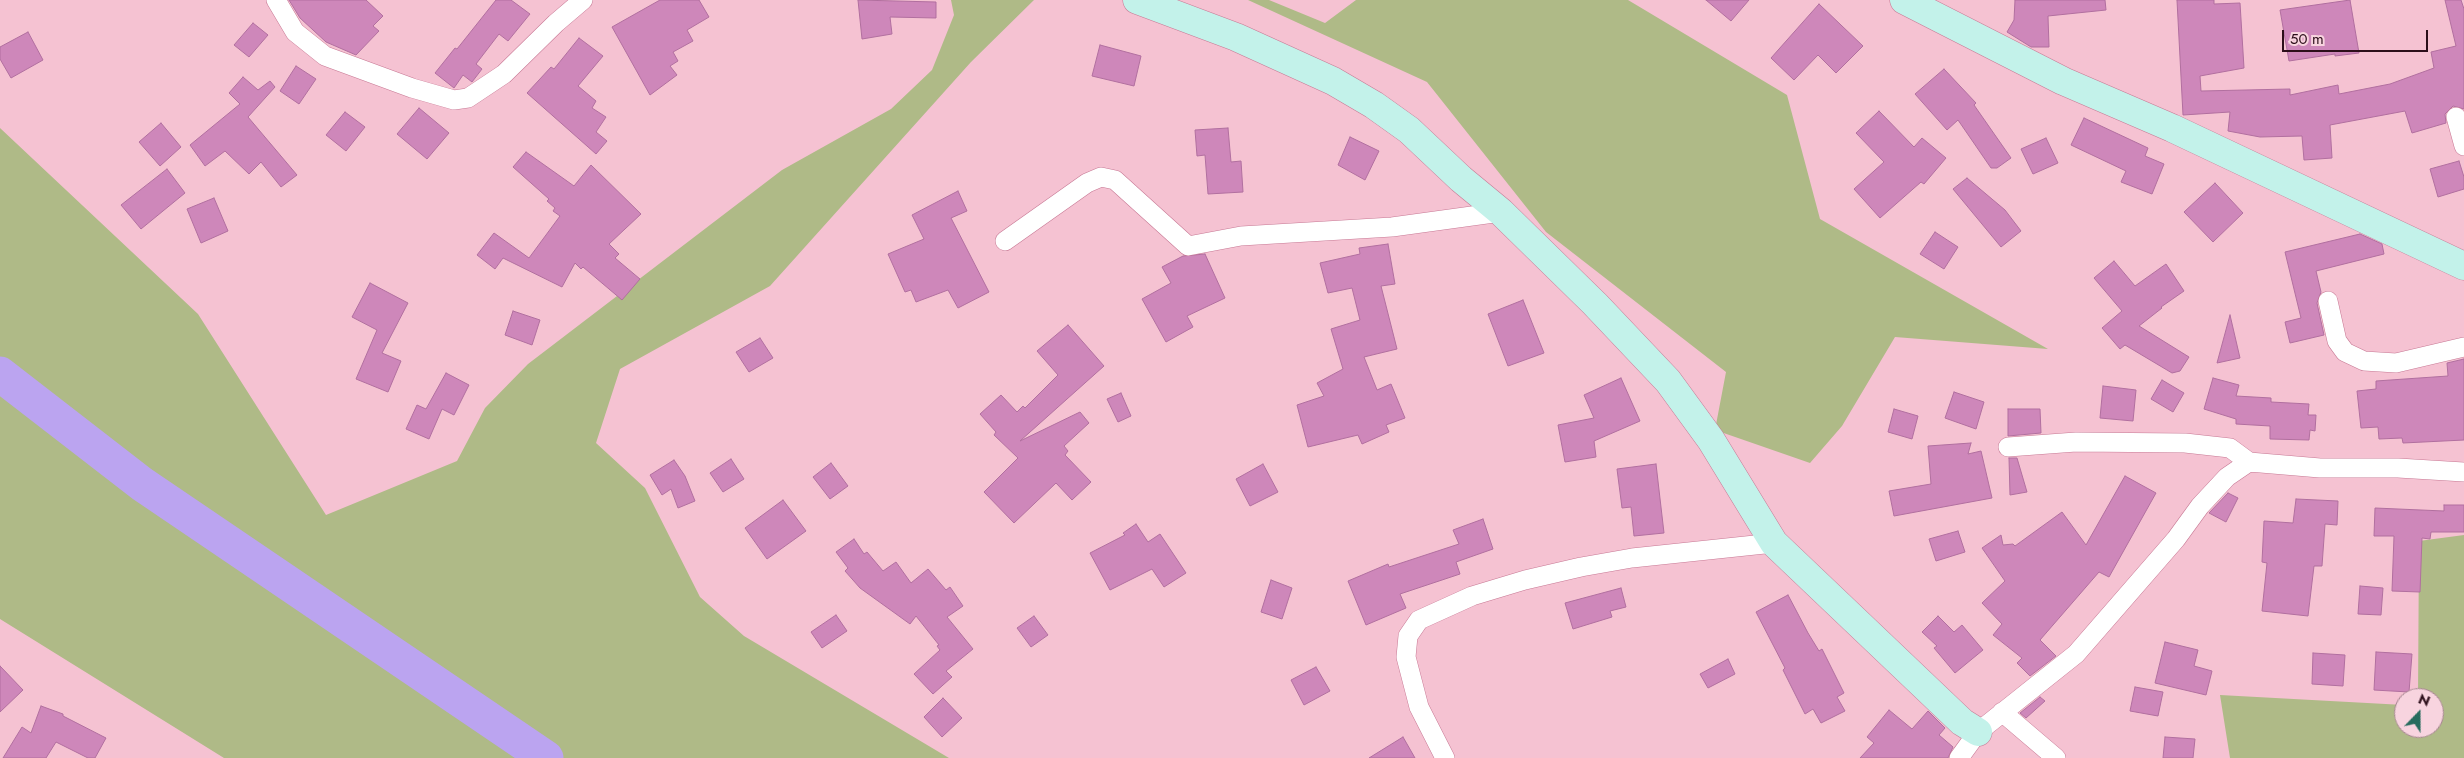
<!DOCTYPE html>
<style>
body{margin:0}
#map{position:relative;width:2464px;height:758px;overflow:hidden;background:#f5c2d2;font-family:Jost,sans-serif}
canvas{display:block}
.north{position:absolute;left:2394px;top:688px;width:50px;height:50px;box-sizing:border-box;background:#f8d4df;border:1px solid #a68590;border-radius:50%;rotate:22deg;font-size:14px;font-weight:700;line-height:20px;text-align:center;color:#2c0e1a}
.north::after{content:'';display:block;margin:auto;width:18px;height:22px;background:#276c5e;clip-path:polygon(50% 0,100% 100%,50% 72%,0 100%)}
.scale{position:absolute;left:2282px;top:30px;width:146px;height:22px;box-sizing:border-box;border:2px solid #2c0e1a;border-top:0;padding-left:6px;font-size:15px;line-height:18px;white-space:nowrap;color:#2c0e1a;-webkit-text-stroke:4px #f8d4df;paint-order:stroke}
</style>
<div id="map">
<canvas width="2464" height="758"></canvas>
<div class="north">N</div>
<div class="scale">50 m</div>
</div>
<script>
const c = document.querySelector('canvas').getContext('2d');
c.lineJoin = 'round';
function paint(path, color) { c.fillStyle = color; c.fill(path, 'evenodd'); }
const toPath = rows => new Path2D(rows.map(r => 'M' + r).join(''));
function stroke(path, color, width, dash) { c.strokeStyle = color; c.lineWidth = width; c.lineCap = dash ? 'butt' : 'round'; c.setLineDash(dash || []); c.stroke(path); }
paint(toPath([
 [951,0,1034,0,971,62,770,286,620,369,596,443,645,488,700,597,744,636,949,758,224,758,0,619,0,128,198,314,326,515,457,461,485,408,528,364,782,170,891,109,932,70,954,15],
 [1248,0,1269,0,1325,23,1356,0,1628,0,1787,95,1820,219,2048,349,1895,337,1842,426,1810,463,1715,430,1726,372,1546,232,1427,82],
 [2464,535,2464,758,2230,758,2220,695,2404,705,2404,728,2434,728,2434,698,2418,698,2419,541]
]), '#afba87');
stroke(toPath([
 [0,374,142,484,546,758]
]), '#bba4f0', 35);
const building = toPath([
 [289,0,366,0,383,16,373,26,379,31,356,55,326,42,300,18,289,0],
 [496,0,511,0,530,14,508,41,499,34,476,64,482,69,472,82,463,75,454,88,435,73,455,48,457,49,496,0],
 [660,0,699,0,709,17,687,30,693,41,673,52,678,61,670,66,677,75,650,95,612,27,660,0],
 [858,0,936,2,936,18,890,17,892,34,862,39,858,0],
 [1706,0,1749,0,1731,21,1706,0],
 [2015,0,2105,0,2106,10,2048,16,2049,47,2031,47,2007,32,2014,20,2015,0],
 [2177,0,2214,0,2214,4,2240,3,2244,68,2200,76,2201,91,2290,89,2290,95,2338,85,2339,94,2390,84,2434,68,2431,52,2456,46,2445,0,2461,0,2464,9,2464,109,2453,106,2445,114,2446,123,2412,133,2405,111,2330,125,2332,158,2304,160,2302,136,2260,137,2228,131,2230,112,2183,115,2177,0],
 [2350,0,2359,53,2335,56,2335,54,2289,61,2280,10,2350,0],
 [1819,4,1863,46,1836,73,1818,55,1794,80,1771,58,1819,4],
 [253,23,268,35,249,57,234,45,253,23],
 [28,32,43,60,11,78,0,59,0,47,28,32],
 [579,38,603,56,578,86,596,101,592,108,606,117,596,132,607,141,596,154,527,93,551,67,554,69,579,38],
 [1100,45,1141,56,1134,86,1092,76,1100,45],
 [296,66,316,79,299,104,280,91,296,66],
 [1944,69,1976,103,1974,105,2011,158,1997,168,1991,168,1958,120,1947,130,1915,94,1944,69],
 [243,77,258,90,270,81,275,87,248,117,297,175,281,187,261,162,249,174,225,151,205,166,190,145,240,104,229,93,243,77],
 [419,108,449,133,427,159,397,134,419,108],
 [1879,111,1914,147,1922,138,1946,158,1924,184,1921,182,1880,218,1854,189,1884,162,1856,133,1879,111],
 [345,112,365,127,346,151,326,135,345,112],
 [2084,118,2148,148,2145,156,2164,164,2152,194,2121,182,2126,171,2071,145,2084,118],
 [161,123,181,147,160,166,139,142,161,123],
 [1228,128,1231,162,1241,161,1243,192,1208,194,1205,155,1197,156,1195,130,1228,128],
 [1350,137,1379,151,1365,180,1338,165,1350,137],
 [2046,138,2058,163,2033,174,2021,149,2046,138],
 [526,152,574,186,591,165,641,214,609,244,619,254,615,258,640,279,622,300,583,267,581,269,575,263,562,287,503,258,495,269,477,255,494,233,529,258,560,216,553,211,555,208,547,201,549,199,513,167,526,152],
 [2459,161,2464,177,2464,189,2438,197,2430,169,2459,161],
 [167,169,185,193,141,229,121,205,167,169],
 [1967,178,2005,210,2021,231,2001,247,1953,189,1967,178],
 [2215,183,2243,213,2213,242,2184,212,2215,183],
 [958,191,967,211,951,218,989,292,958,308,948,290,916,302,911,290,905,292,888,254,924,239,912,215,958,191],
 [214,198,228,231,201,243,187,209,214,198],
 [1935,232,1958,247,1944,269,1920,254,1935,232],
 [2360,234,2382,244,2384,254,2316,271,2321,292,2317,303,2324,335,2290,343,2285,322,2301,318,2285,252,2360,234],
 [1388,244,1395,284,1381,286,1397,349,1364,357,1377,390,1391,384,1405,418,1386,425,1389,432,1362,444,1358,435,1308,447,1297,405,1324,396,1317,383,1343,369,1331,329,1360,320,1352,288,1328,293,1320,263,1360,254,1359,248,1388,244],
 [1205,254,1225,298,1187,316,1193,327,1166,342,1142,299,1171,283,1162,267,1183,256,1205,254],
 [2114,261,2135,286,2166,264,2184,291,2161,307,2162,308,2139,326,2189,357,2180,371,2172,373,2125,345,2120,349,2102,328,2122,311,2094,278,2114,261],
 [370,283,408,303,382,353,401,361,388,392,356,379,377,330,352,317,370,283],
 [1523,300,1544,353,1508,366,1488,314,1523,300],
 [513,311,540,320,532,345,505,335,513,311],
 [2230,315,2240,358,2217,363,2230,315],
 [1068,325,1104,366,1020,441,1080,412,1089,423,1064,446,1068,451,1065,455,1091,482,1072,500,1056,483,1014,523,984,492,1018,458,994,435,996,432,980,414,1001,395,1017,412,1023,406,1025,408,1058,375,1037,351,1068,325],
 [760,338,773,358,749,372,736,352,760,338],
 [2464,359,2464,440,2403,443,2402,438,2379,439,2378,427,2361,428,2357,391,2376,389,2376,381,2448,376,2447,363,2464,359],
 [446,373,469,385,454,415,442,409,429,439,406,429,417,405,426,409,446,373],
 [1621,378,1640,421,1594,441,1596,457,1565,462,1558,425,1594,418,1584,395,1621,378],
 [2213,378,2239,385,2236,396,2271,398,2271,402,2309,404,2308,415,2316,415,2315,431,2310,430,2309,440,2270,439,2270,426,2236,424,2236,419,2204,409,2213,378],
 [2162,380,2184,393,2173,412,2151,399,2162,380],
 [2103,386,2136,390,2133,421,2100,418,2103,386],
 [1954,392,1984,402,1976,429,1945,418,1954,392],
 [1121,393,1131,416,1118,422,1107,399,1121,393],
 [1894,409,1918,416,1912,439,1888,432,1894,409],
 [2008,409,2040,409,2041,433,2008,436,2008,409],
 [1971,443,1968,454,1981,451,1992,498,1894,516,1889,491,1931,484,1928,446,1971,443],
 [2009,458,2017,458,2027,492,2010,495,2009,458],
 [731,459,744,479,723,492,710,473,731,459],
 [674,460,685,476,695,501,678,508,671,489,662,495,650,475,674,460],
 [831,463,848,486,830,499,813,477,831,463],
 [1263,464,1278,492,1250,506,1236,479,1263,464],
 [1656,464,1664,533,1634,536,1631,507,1622,508,1617,469,1656,464],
 [2125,476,2156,493,2109,577,2099,572,2040,640,2056,656,2030,676,2017,663,2022,658,1993,635,2002,624,1982,603,2005,581,1982,548,2001,535,2003,545,2013,544,2015,546,2062,512,2086,545,2125,476],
 [2228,493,2238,498,2226,522,2209,513,2228,493],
 [2296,499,2338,501,2337,525,2325,524,2322,566,2314,566,2308,616,2262,611,2267,563,2262,562,2264,521,2293,523,2296,499],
 [783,500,806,531,767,559,745,528,783,500],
 [2444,505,2464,505,2464,532,2431,532,2430,539,2422,538,2420,592,2392,591,2394,536,2374,536,2375,508,2444,511,2444,505],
 [1483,519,1493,549,1456,562,1460,574,1400,594,1406,608,1366,625,1348,581,1388,564,1389,567,1459,544,1453,530,1483,519],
 [1136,524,1148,542,1160,534,1186,573,1164,587,1152,569,1110,590,1090,553,1125,535,1123,533,1136,524],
 [1958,531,1965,552,1936,561,1929,539,1958,531],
 [854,539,864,554,867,552,883,571,896,562,911,583,928,569,946,590,950,587,963,606,947,617,973,649,946,671,952,677,933,694,914,674,940,650,937,646,939,645,916,616,910,624,860,588,845,571,848,568,836,552,854,539],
 [1271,580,1292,588,1282,619,1261,612,1271,580],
 [2360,586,2383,588,2381,615,2358,614,2360,586],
 [1621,588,1626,607,1610,611,1612,617,1573,629,1565,603,1621,588],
 [1788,595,1808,633,1819,651,1822,649,1844,693,1837,697,1845,711,1821,723,1813,709,1805,714,1783,670,1785,668,1756,612,1788,595],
 [836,615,847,631,822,648,811,632,836,615],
 [1034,616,1048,635,1031,647,1017,628,1034,616],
 [1938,616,1954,632,1962,625,1983,650,1955,673,1934,648,1937,646,1922,632,1938,616],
 [2165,642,2198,650,2194,666,2212,671,2206,695,2155,683,2165,642],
 [2376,652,2412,654,2409,692,2374,690,2376,652],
 [2313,653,2345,655,2343,686,2312,684,2313,653],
 [1728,659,1735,674,1708,688,1700,674,1728,659],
 [0,666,23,690,0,712,0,666],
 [1316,667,1330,691,1304,705,1291,680,1316,667],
 [2135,687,2163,692,2158,716,2130,711,2135,687],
 [2040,697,2045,701,2026,718,2020,713,2040,697],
 [943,698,962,718,942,737,924,717,943,698],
 [41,706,63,714,63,716,106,738,95,758,88,758,56,742,46,758,3,758,22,727,31,733,41,706],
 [1889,710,1912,729,1928,711,1945,728,1939,735,1953,747,1948,758,1860,758,1874,743,1867,737,1889,710],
 [1403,737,1415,758,1369,758,1403,737],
 [2165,737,2195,739,2193,758,2163,758,2165,737]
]);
paint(building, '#ce87ba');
stroke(building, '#b16f9f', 1);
const street = toPath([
 [276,0,295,32,325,56,412,88,454,100,468,98,504,74,556,23,583,0],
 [2456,117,2464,146],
 [1005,241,1087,183,1101,177,1115,180,1188,246,1241,236,1392,227,1501,212],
 [2328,301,2337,341,2345,352,2364,361,2396,363,2464,347],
 [2008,447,2076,442,2185,443,2230,448,2249,462],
 [2002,712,2056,758],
 [1445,758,1419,707,1406,657,1408,636,1419,620,1472,596,1525,580,1581,567,1632,558,1774,543],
 [1959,758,1978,732,2076,654,2176,539,2200,506,2227,477,2249,462,2320,468,2398,468,2464,472]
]);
const secondary = toPath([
 [1137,0,1236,37,1333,81,1374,105,1409,130,1461,179,1501,212,1595,304,1668,381,1711,440,1774,543,1962,722,1978,732],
 [1904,0,2063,81,2172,128,2464,266]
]);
stroke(street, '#c77894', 20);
stroke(secondary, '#c77894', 29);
stroke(street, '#fff', 19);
stroke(secondary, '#c3f2ea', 28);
</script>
